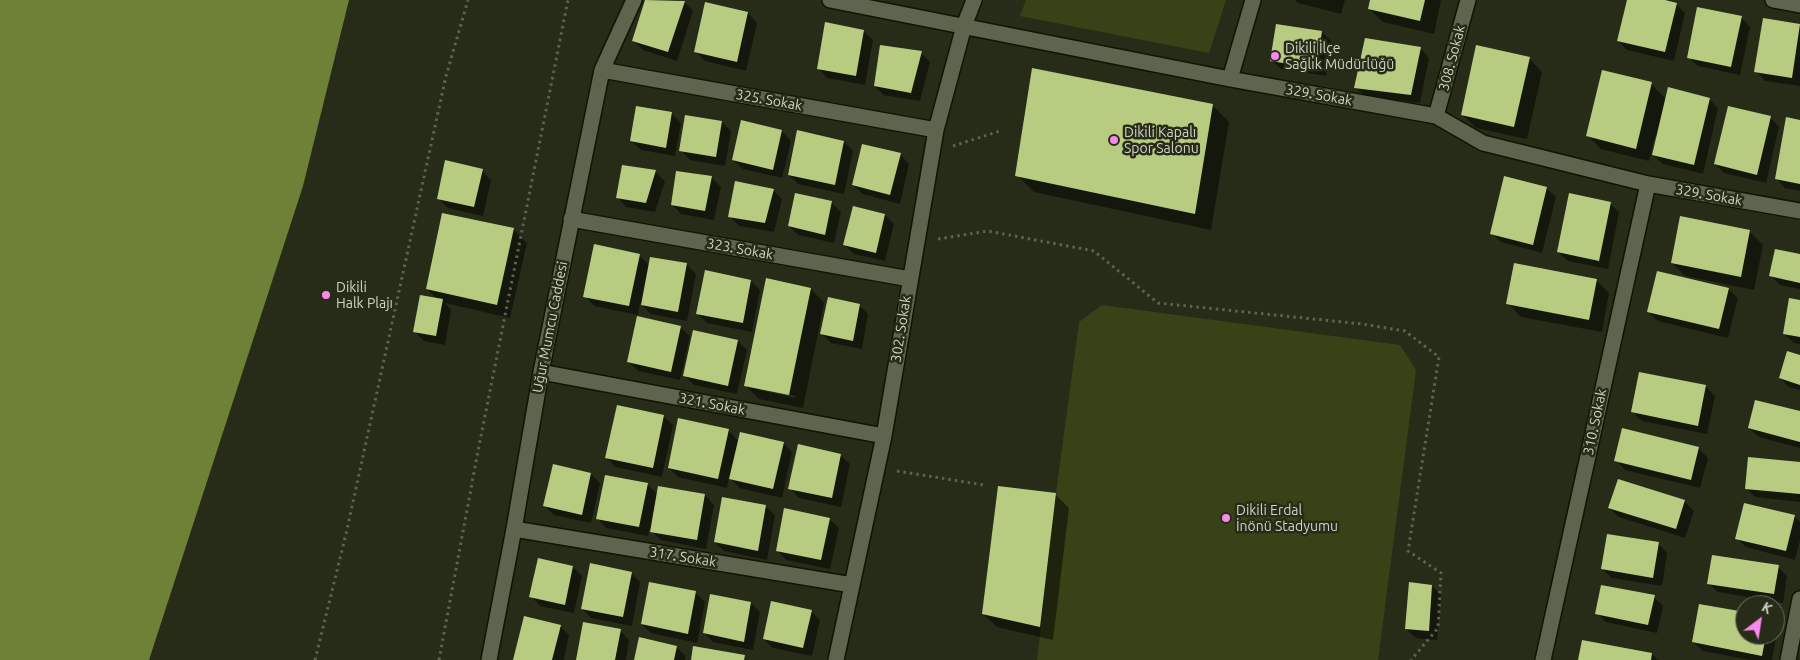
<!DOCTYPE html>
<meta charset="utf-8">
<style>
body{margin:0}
#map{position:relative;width:1800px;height:660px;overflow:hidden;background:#272c18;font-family:Ubuntu,sans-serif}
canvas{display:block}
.north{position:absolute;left:1735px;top:595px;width:50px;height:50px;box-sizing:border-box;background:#272c18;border:1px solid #6b6f5e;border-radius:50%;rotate:31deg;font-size:14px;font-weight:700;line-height:20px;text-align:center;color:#d0d4c7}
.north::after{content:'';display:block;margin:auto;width:18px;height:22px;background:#f788ec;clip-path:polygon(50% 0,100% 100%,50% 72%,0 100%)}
</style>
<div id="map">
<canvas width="1800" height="660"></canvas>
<div class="north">K</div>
</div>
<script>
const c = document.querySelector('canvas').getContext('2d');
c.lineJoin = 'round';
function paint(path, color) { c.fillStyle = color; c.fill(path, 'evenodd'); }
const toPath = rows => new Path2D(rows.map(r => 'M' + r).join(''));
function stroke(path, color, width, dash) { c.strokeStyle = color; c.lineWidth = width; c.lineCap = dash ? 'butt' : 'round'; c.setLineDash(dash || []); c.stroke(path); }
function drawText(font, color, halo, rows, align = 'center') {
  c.font = font + ' Ubuntu,sans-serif'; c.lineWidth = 5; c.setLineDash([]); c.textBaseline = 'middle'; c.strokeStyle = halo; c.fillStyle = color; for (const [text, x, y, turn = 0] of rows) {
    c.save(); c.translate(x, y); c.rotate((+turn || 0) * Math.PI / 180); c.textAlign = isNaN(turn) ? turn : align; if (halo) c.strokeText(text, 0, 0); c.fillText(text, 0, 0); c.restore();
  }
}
paint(toPath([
 [1026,0,1226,0,1209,53,1020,16],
 [1102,305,1400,345,1416,370,1378,660,1037,660,1056,493,1079,322]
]), '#384217');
paint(toPath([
 [0,0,349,0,303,186,149,660,0,660]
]), '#6f8037');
paint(toPath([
 [646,0,678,0,684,2,693,11,677,61,643,50,634,41],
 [1295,0,1345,0,1341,14,1298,3],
 [1371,0,1441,0,1434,34,1383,22,1369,9],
 [1628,0,1659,0,1676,4,1685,13,1674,61,1627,50,1618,41],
 [706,4,748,13,757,23,746,71,705,61,696,52],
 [1741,17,1750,27,1740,75,1698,66,1688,57],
 [1764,20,1800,26,1800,86,1765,81,1756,71],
 [1277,25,1322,32,1331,41,1326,76,1281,69,1271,60],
 [863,31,873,40,865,85,827,78,818,68],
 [1420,48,1429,58,1420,103,1365,96,1355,87],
 [921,53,930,62,920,101,884,95,875,86],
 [1529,58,1542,72,1527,139,1476,128,1462,114],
 [1651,84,1666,99,1709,99,1718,108,1703,174,1663,164,1653,155,1658,137,1655,136,1649,161,1601,149,1588,136],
 [1212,105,1229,122,1211,230,1034,192,1017,175],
 [671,113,681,123,675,156,641,150,631,141],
 [1770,117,1779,127,1766,183,1724,173,1715,164],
 [1800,121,1800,191,1785,188,1776,178],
 [722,122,731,131,725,166,690,160,681,150],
 [782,131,791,141,782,178,743,169,733,160],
 [844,142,853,151,844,194,798,184,789,175],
 [900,154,909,164,900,204,863,194,853,185],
 [482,171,491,180,483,216,448,208,438,198],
 [655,172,665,181,655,212,626,207,617,197],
 [711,177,721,187,714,220,681,214,672,204],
 [1546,188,1556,197,1542,253,1501,242,1492,233],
 [773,190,782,199,774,232,739,226,730,217],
 [831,202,841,212,834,243,798,235,789,226],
 [1610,203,1619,212,1608,269,1568,261,1558,252],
 [885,215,894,224,885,261,854,254,845,245],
 [513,229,527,243,510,318,445,303,451,310,445,345,424,341,415,332,437,299,427,289],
 [1749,231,1763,245,1754,290,1685,276,1672,263],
 [639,255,650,266,687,265,696,274,687,321,651,314,640,303,638,315,594,306,585,296],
 [1800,256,1800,289,1780,285,1771,276],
 [1596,280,1609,293,1602,332,1521,317,1508,303],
 [751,281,760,290,752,332,707,323,697,313],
 [811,289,824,303,803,408,759,399,746,386],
 [760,388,796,396,795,398,760,390],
 [1728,289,1738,298,1728,338,1658,321,1648,312],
 [1800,301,1800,344,1794,343,1784,334],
 [859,305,868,314,862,349,831,343,822,334],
 [680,327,690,336,680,380,638,371,629,362],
 [738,341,747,350,737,394,694,385,684,375],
 [1800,356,1800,390,1789,387,1780,378],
 [1705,386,1715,396,1707,434,1642,421,1633,412],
 [1800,412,1800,448,1759,437,1749,428],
 [663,416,673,425,662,477,616,467,607,458],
 [728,430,739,442,783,443,792,452,782,498,740,488,729,477,727,488,678,477,669,468],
 [1698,448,1708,458,1700,488,1625,470,1616,460],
 [840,455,850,464,841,507,799,498,790,488],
 [1800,463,1800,502,1755,497,1746,488],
 [591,474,600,483,591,523,554,515,545,506],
 [647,484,658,495,659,487,705,495,714,505,706,549,661,540,649,529,648,536,606,528,597,518],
 [1055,494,1069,508,1053,640,997,627,983,614],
 [1684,501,1694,511,1685,538,1619,517,1609,508],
 [765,506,775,515,767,560,724,551,715,542],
 [1794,516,1800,522,1800,540,1795,560,1746,547,1736,538],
 [829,519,839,528,830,569,786,560,777,550],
 [1658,543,1667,553,1662,586,1612,578,1602,569],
 [539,559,573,567,582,576,574,613,540,606,531,596],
 [1778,567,1787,576,1783,603,1718,592,1708,583],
 [631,573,640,582,632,626,591,618,582,609],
 [650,583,696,593,705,602,697,643,651,633,642,624],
 [1432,586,1441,595,1437,640,1416,638,1406,629],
 [1654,597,1663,606,1657,633,1606,622,1597,613],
 [751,603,760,612,753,650,713,642,704,633],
 [811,611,820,620,812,656,773,648,764,639],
 [1745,613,1745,635,1775,635,1775,624,1778,627,1772,660,1750,660,1703,651,1693,642],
 [560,626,569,635,564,660,514,660],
 [620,630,629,640,626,660,577,660],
 [676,647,686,656,685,660,635,660],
 [1652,654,1658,660,1580,660]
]), '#0007');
paint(toPath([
 [645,0,685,1,668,52,632,41],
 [1370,0,1425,0,1420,21,1368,9],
 [1627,0,1665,0,1677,3,1665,52,1617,41],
 [705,2,748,12,737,62,694,52],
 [1697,7,1742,16,1731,67,1687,58],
 [1763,18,1800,24,1792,78,1754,72],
 [825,22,864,30,856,76,817,69],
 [1276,24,1322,31,1317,68,1270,61],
 [1365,38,1421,47,1411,95,1354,88],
 [880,45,922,51,911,93,874,86],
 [1476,45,1530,57,1514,127,1461,115],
 [1032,68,1213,104,1195,214,1015,176],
 [1602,70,1652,82,1636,149,1586,136],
 [1668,87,1710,98,1694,165,1652,155],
 [636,106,672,112,666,148,630,141],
 [1728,106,1771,116,1757,175,1714,164],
 [685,115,722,121,716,157,679,151],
 [1786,117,1800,120,1800,184,1775,179],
 [741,120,782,130,773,170,732,160],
 [797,130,844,141,835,185,788,175],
 [862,144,901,153,890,195,852,185],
 [445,160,483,169,474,207,437,199],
 [622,165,656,170,646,203,616,198],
 [676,171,712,176,705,211,671,205],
 [1504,176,1547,187,1533,245,1490,234],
 [735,181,774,189,765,223,728,217],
 [795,193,832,201,825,235,788,226],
 [1569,193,1611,202,1599,261,1557,252],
 [853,206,885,214,876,253,843,245],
 [442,213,514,228,497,305,426,289],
 [1680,216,1750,230,1741,277,1671,263],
 [594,244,640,254,629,306,583,297],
 [1775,249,1800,254,1800,283,1769,276],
 [650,257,687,263,678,312,641,305],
 [1514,263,1597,279,1589,320,1506,304],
 [705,270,751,280,743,323,696,314],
 [1657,271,1729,288,1719,329,1647,312],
 [766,278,811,288,789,395,744,386],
 [420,295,443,299,436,336,413,332],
 [828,297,860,304,853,341,820,334],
 [1789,298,1800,300,1800,337,1783,334],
 [637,316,681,326,671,372,627,362],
 [693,330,738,340,728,386,683,376],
 [1787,351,1800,355,1800,385,1779,378],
 [1639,372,1706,385,1698,426,1631,412],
 [1755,400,1800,411,1800,442,1748,428],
 [617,405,664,415,653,468,605,458],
 [678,418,729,429,718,479,668,468],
 [1622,428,1699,447,1691,480,1614,461],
 [740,432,784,442,773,489,729,479],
 [798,444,841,454,832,498,788,489],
 [1748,457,1800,462,1800,494,1745,489],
 [553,464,591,473,582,515,543,506],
 [605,475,648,483,639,527,596,519],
 [1618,479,1685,500,1676,529,1608,508],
 [658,486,705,494,697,540,650,532],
 [998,486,1056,493,1040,627,982,614],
 [722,497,766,505,758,551,714,542],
 [1744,503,1795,515,1786,551,1735,539],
 [784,508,830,518,821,560,776,551],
 [1607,534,1659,542,1653,578,1601,569],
 [1712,555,1779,565,1774,594,1707,584],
 [538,558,573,566,565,605,529,597],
 [590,563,632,572,623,617,581,609],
 [649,582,696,591,688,634,641,624],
 [1409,582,1432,585,1429,631,1405,629],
 [1601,585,1655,595,1648,625,1595,614],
 [710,594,751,602,744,642,703,633],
 [771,601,812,610,803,648,763,639],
 [1699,604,1745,612,1745,635,1766,635,1762,656,1692,642],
 [524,616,561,625,552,660,513,660],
 [583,622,621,629,615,660,576,660],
 [639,637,677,646,674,660,634,660],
 [1582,640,1652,653,1651,660,1578,660],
 [693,646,745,655,744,660,691,660]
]), '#b8cc81');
const minor = toPath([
 [830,0,1230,79,1436,116,1483,143,1648,184,1800,211],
 [1773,0,1800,5],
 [602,70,936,130],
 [1230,79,1253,0],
 [1436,116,1468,0],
 [571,219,910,279],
 [541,372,884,436],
 [514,529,852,585],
 [489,660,514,529,541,372,602,70,634,0],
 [836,660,884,436,936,130,964,26,974,0],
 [1543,660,1648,184],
 [1788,660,1800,599]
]);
stroke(minor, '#101403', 18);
stroke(toPath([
 [953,146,1000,131],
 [938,239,988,231,1094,251,1158,303,1362,324,1405,331,1439,357,1408,551,1441,573,1438,628,1411,660],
 [897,471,984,485],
 [315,660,346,534,446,76,468,0],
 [439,660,478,451,568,0]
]), '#5e6351', 3, [2.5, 4]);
stroke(minor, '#5e654e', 15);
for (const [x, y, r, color] of [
 [1275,56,5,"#f788ec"],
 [1114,140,5,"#f788ec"],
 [326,295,5,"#f788ec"],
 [1226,518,5,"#f788ec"]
]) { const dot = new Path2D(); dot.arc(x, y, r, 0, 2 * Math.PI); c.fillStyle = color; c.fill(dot); stroke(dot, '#272c18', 2); }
drawText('14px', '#d0d4c7', '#272c18', [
 ["Dikili İlçe",1285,48],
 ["Sağlık Müdürlüğü",1285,64],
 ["Dikili Kapalı",1124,132],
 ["Spor Salonu",1124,148],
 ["Dikili",336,287],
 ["Halk Plajı",336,303],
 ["Dikili Erdal",1236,510],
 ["İnönü Stadyumu",1236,526]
], 'left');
drawText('14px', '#d0d4c7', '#272c18', [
 ["308. Sokak",1452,58,-75],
 ["329. Sokak",1319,95,10],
 ["325. Sokak",769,100,10],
 ["329. Sokak",1709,195,10],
 ["323. Sokak",740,249,10],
 ["Uğur Mumcu Caddesi",550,327,-79],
 ["302. Sokak",901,329,-81],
 ["321. Sokak",712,404,11],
 ["310. Sokak",1595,422,-78],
 ["317. Sokak",683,557,9]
]);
</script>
